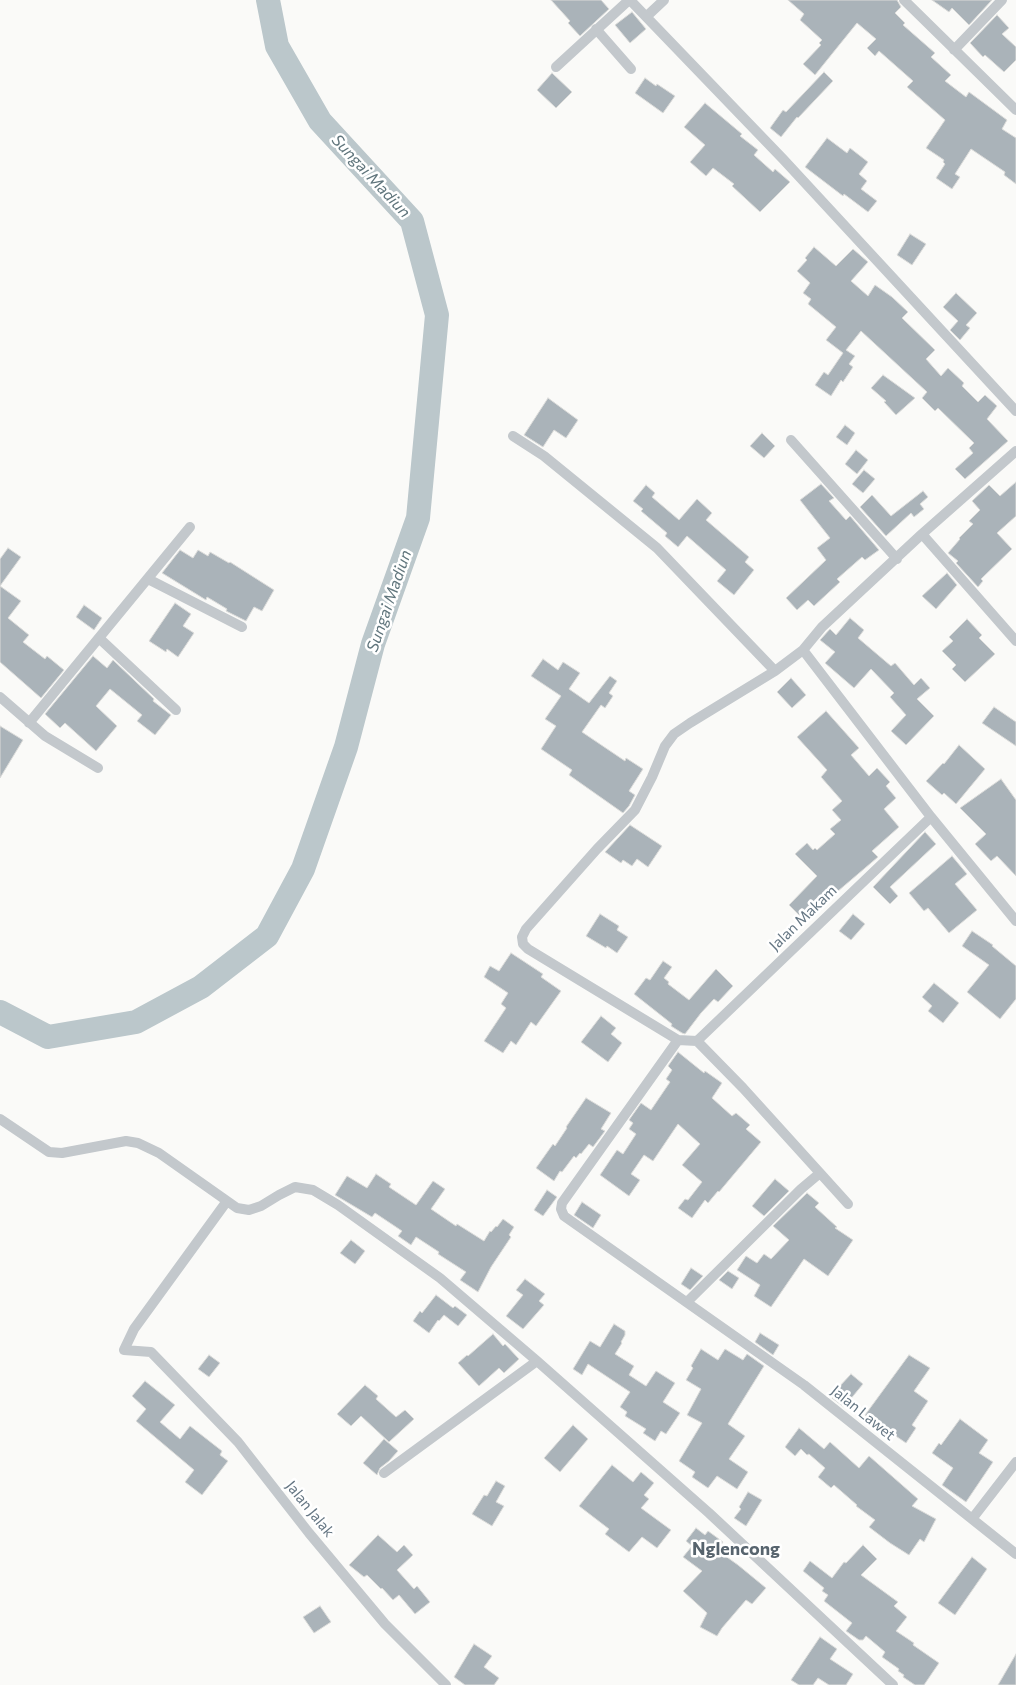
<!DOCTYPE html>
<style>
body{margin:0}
canvas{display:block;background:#fafaf8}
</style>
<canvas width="1016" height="1685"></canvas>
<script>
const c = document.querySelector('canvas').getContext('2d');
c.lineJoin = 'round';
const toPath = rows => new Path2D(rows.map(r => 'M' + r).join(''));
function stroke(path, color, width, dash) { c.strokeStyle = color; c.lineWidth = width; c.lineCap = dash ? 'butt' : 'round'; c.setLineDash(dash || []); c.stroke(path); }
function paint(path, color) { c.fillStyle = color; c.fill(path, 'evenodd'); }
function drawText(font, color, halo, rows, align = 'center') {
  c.font = font + ' Commissioner,sans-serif'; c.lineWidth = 5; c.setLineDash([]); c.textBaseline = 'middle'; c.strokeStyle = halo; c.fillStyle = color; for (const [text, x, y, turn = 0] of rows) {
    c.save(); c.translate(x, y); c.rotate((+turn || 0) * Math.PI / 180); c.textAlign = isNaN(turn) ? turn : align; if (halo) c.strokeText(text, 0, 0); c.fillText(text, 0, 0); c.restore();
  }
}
stroke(toPath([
 [0,1012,48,1037,136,1022,201,987,267,936,303,869,346,747,373,644,418,518,437,315,412,221,320,121,277,46,268,0]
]), '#bbc7cb', 24);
const building = toPath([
 [551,0,601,0,609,9,580,36,568,23,570,21,551,0],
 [788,0,897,0,901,7,895,13,905,23,903,25,935,53,931,57,951,75,945,81,966,97,969,92,1007,120,1002,129,1016,138,1016,184,1004,175,1005,172,971,149,955,174,960,177,952,189,936,178,945,164,943,162,944,160,926,148,945,120,907,87,913,81,879,51,875,56,867,48,876,39,857,23,815,75,803,64,821,45,819,43,822,40,800,20,804,14,788,0],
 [932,0,992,0,969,25,952,8,949,12,932,0],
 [632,12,646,29,630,43,615,25,632,12],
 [997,15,1009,28,1002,34,1016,47,1016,60,1004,72,985,55,983,57,970,43,997,15],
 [824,72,833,81,798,118,797,117,781,137,770,128,783,110,786,112,824,72],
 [552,73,572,92,556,108,537,90,552,73],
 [645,78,656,86,657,84,675,96,663,113,635,93,645,78],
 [705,103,742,134,740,136,758,150,754,155,773,172,775,169,790,182,760,212,732,186,734,184,713,168,706,176,690,162,705,145,684,127,705,103],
 [827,138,847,153,850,148,868,162,859,174,867,181,861,189,877,201,868,212,844,194,843,196,805,167,827,138],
 [910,234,926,244,912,265,897,255,910,234],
 [814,247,836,266,853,249,868,262,851,281,868,296,875,285,892,297,908,312,902,318,935,350,926,359,941,376,948,368,964,383,962,386,978,402,985,395,997,406,987,419,1008,441,965,479,955,469,973,453,969,448,974,443,938,408,935,411,922,398,927,392,861,331,846,350,855,356,849,364,853,367,843,382,841,380,831,396,815,385,824,372,828,375,843,353,826,340,836,327,808,304,811,299,803,293,810,283,797,271,807,260,805,258,814,247],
 [956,293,977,313,966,325,970,328,960,340,950,330,958,321,943,307,956,293],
 [883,375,915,398,896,415,884,402,886,401,871,388,883,375],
 [548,398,578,420,566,438,554,430,543,447,524,435,548,398],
 [845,425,855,433,847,445,836,437,845,425],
 [762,433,775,446,764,458,750,446,762,433],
 [856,450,868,460,857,474,845,464,856,450],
 [864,470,875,479,863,493,852,484,864,470],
 [1016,482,1016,516,997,533,1012,549,981,579,983,581,978,587,956,563,958,561,948,553,960,539,959,538,973,524,969,521,980,510,972,501,989,485,1000,496,1016,482],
 [821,484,834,498,829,501,846,520,850,516,879,550,865,560,862,557,837,579,840,582,814,606,808,600,797,610,786,598,826,560,817,548,830,538,800,500,821,484],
 [646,485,655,493,652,497,679,520,697,499,712,513,706,520,749,557,745,562,754,570,734,595,717,581,726,570,687,536,678,547,665,536,667,533,641,511,643,509,633,501,646,485],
 [923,491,928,497,920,504,924,509,914,517,911,513,886,536,860,507,872,495,891,516,923,491],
 [8,548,21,557,0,586,21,601,8,618,29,635,23,642,45,659,47,656,64,670,41,698,0,662,0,559,8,548],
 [180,550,193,558,198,550,208,556,210,552,229,563,230,562,274,590,262,611,254,607,246,621,226,611,227,609,207,597,206,600,162,573,180,550],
 [947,573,957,585,936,609,922,596,947,573],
 [175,603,191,614,183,626,194,633,178,657,167,649,166,652,149,641,175,603],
 [84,605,102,618,94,630,76,617,84,605],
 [850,618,864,630,858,638,891,666,895,663,914,685,921,678,930,688,917,699,934,716,906,745,891,731,906,715,890,697,894,693,871,669,854,688,825,663,835,652,820,640,830,629,836,635,850,618],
 [967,619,982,635,979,638,995,654,965,682,952,669,956,665,942,651,953,641,949,637,967,619],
 [93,656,107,668,113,660,154,699,153,701,171,715,155,735,137,721,142,715,110,689,96,706,117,726,96,751,65,723,60,728,45,714,93,656],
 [543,659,558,670,563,662,580,673,569,689,589,703,610,676,617,681,609,693,613,696,605,708,601,705,582,732,625,761,626,758,643,769,629,791,635,795,629,806,623,813,569,775,572,770,541,749,556,726,545,719,561,696,531,676,543,659],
 [791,678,806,695,792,708,777,692,791,678],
 [994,707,1016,722,1016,746,982,723,994,707],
 [826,711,859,748,851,755,869,776,877,768,890,782,886,786,896,798,884,809,899,827,872,851,878,857,824,903,823,902,805,921,789,905,817,876,795,854,807,843,813,850,815,848,817,850,835,834,830,829,841,820,832,810,842,801,821,777,827,770,797,737,826,711],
 [0,726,23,740,0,778,0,726],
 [959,745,985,769,956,804,944,793,942,795,926,781,943,763,944,764,959,745],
 [1001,779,1016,800,1016,876,997,856,991,861,975,844,986,834,960,808,1001,779],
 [630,825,662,846,648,867,637,859,632,866,623,860,621,863,605,852,630,825],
 [925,832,936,844,890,887,898,896,890,904,873,887,925,832],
 [952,856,967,874,955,884,977,910,949,933,928,908,924,911,909,893,952,856],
 [600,914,619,926,617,930,628,937,617,953,607,946,606,948,586,936,600,914],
 [853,914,865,924,851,940,839,931,853,914],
 [972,931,993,945,992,946,1016,966,1016,999,1000,1019,967,992,989,965,962,946,972,931],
 [511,953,543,974,541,977,561,991,536,1026,531,1022,516,1045,511,1041,503,1053,484,1041,506,1008,501,1004,508,993,484,977,490,966,499,971,511,953],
 [663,961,672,967,664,978,669,982,668,984,689,1000,716,969,733,986,718,1002,714,999,701,1013,685,1034,682,1033,671,1026,672,1024,634,994,646,978,650,980,663,961],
 [934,983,959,1003,943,1023,928,1011,932,1006,922,997,934,983],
 [601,1016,616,1028,611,1034,622,1043,608,1062,581,1042,601,1016],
 [678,1052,704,1073,705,1071,722,1083,712,1098,732,1116,736,1113,750,1125,746,1129,761,1142,719,1192,718,1191,708,1203,705,1200,692,1218,678,1208,685,1199,688,1200,702,1182,682,1165,700,1144,678,1124,653,1161,644,1155,631,1174,640,1180,629,1196,600,1175,617,1150,623,1154,636,1134,629,1129,633,1123,629,1120,641,1103,651,1110,670,1082,666,1079,672,1070,668,1066,678,1052],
 [586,1098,611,1113,601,1129,605,1131,593,1147,589,1144,581,1154,580,1153,576,1158,574,1156,562,1172,560,1171,554,1181,536,1168,553,1144,555,1146,567,1128,566,1127,586,1098],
 [376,1174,391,1184,389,1187,416,1205,433,1181,445,1189,431,1209,456,1226,457,1224,484,1241,490,1231,491,1232,496,1226,497,1227,503,1219,514,1227,509,1235,511,1237,491,1267,478,1292,460,1280,466,1272,438,1254,439,1252,416,1237,411,1245,398,1236,402,1231,375,1213,372,1217,335,1195,347,1176,367,1188,376,1174],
 [775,1179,789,1191,764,1216,752,1206,775,1179],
 [547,1190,557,1197,543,1216,534,1210,547,1190],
 [807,1193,819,1203,815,1207,837,1227,835,1228,853,1240,828,1276,804,1259,771,1307,754,1296,760,1285,737,1270,746,1256,757,1263,764,1254,771,1259,789,1240,773,1226,807,1193],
 [582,1202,601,1215,593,1228,574,1215,582,1202],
 [351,1240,365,1251,355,1264,340,1253,351,1240],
 [691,1268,703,1276,690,1290,681,1284,691,1268],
 [728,1271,739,1278,732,1289,719,1280,728,1271],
 [525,1279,545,1294,539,1301,544,1305,523,1329,506,1316,523,1295,516,1290,525,1279],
 [436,1295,453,1308,455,1306,467,1315,458,1326,444,1315,439,1321,438,1320,429,1333,413,1321,420,1311,422,1313,436,1295],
 [614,1324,625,1331,625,1335,621,1342,622,1343,615,1354,634,1366,629,1375,646,1386,656,1371,675,1383,663,1402,680,1413,666,1434,661,1431,655,1441,643,1433,646,1429,625,1416,627,1412,620,1407,630,1392,588,1364,582,1375,573,1369,590,1341,600,1347,614,1324],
 [760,1333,779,1345,773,1355,755,1342,760,1333],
 [493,1334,503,1346,505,1344,519,1359,504,1373,499,1368,479,1386,458,1363,467,1355,468,1356,493,1334],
 [701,1349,718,1360,725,1349,743,1360,747,1354,764,1366,728,1424,745,1436,729,1459,748,1472,737,1489,717,1476,708,1488,692,1477,695,1472,679,1461,702,1423,687,1415,701,1389,686,1380,693,1368,691,1366,701,1349],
 [209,1355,220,1363,209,1377,198,1369,209,1355],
 [909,1355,930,1368,914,1391,928,1401,912,1425,916,1428,906,1443,865,1415,909,1355],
 [851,1374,863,1384,844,1407,832,1398,840,1389,838,1388,851,1374],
 [145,1381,175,1405,160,1422,180,1439,190,1426,222,1451,220,1455,228,1461,202,1495,185,1482,194,1470,136,1421,146,1409,132,1396,145,1381],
 [365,1385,378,1396,376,1399,396,1417,405,1410,414,1419,389,1442,361,1416,351,1426,337,1414,365,1385],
 [960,1419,988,1440,979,1453,993,1462,966,1502,942,1485,953,1468,932,1453,939,1443,941,1445,960,1419],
 [573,1425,588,1439,560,1472,544,1458,573,1425],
 [799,1428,824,1449,830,1442,859,1468,869,1456,918,1499,912,1506,936,1519,924,1542,920,1539,909,1555,890,1543,869,1527,875,1520,856,1506,857,1505,834,1485,831,1488,818,1477,825,1468,809,1454,807,1455,801,1449,795,1456,785,1447,799,1428],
 [384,1439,398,1451,389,1461,380,1468,377,1475,363,1463,384,1439],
 [612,1465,633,1482,641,1472,654,1483,644,1495,649,1499,641,1508,671,1530,657,1548,642,1537,629,1552,605,1534,609,1529,579,1506,612,1465],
 [496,1481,505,1486,496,1502,504,1506,492,1526,472,1514,484,1495,487,1496,496,1481],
 [748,1492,762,1500,746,1526,734,1518,741,1509,739,1507,748,1492],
 [696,1528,705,1535,708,1531,723,1542,717,1550,738,1565,766,1588,752,1604,746,1600,722,1628,717,1636,700,1627,707,1613,683,1591,702,1571,683,1557,692,1546,686,1541,696,1528],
 [378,1535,397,1552,404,1545,413,1555,397,1570,414,1589,417,1586,430,1602,415,1614,399,1595,393,1600,382,1588,381,1589,367,1575,364,1577,349,1565,378,1535],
 [863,1545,877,1559,861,1575,898,1602,894,1606,907,1617,896,1631,914,1643,913,1645,939,1663,924,1685,915,1685,903,1677,904,1675,898,1671,899,1669,882,1657,885,1652,866,1636,863,1640,859,1640,846,1631,852,1623,824,1601,828,1595,822,1591,824,1588,803,1571,810,1561,832,1578,844,1562,846,1563,863,1545],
 [972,1557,987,1569,955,1615,938,1603,972,1557],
 [320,1606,331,1622,314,1633,303,1617,320,1606],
 [820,1637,837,1649,830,1659,853,1674,846,1685,829,1685,818,1678,813,1685,799,1685,791,1680,820,1637],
 [474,1644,492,1656,484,1667,499,1678,494,1685,465,1685,454,1677,474,1644],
 [1016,1654,1016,1685,998,1685,1016,1654]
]);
paint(building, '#aab3b9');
stroke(building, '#dcdcda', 1);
stroke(toPath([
 [630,0,783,159,1016,411],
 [904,0,1016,110],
 [647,16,664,0],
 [596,29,631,69],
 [954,50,1002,0],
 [556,67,629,0],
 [513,436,544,456,657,548,775,671],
 [791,440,897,559],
 [922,534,1016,641],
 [148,579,242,627],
 [99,638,176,710],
 [803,650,931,817,1016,921],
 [0,697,45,736,98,768],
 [29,723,190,527],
 [678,1040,562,1203,561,1209,564,1216,804,1385,1016,1554],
 [697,1041,931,817],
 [0,1119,49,1152,62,1153,126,1141,138,1143,159,1153,237,1208,249,1210,261,1206,279,1195,295,1187,313,1190,338,1205,440,1278,537,1361,709,1513,893,1685],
 [820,1173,848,1204],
 [227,1201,134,1329,124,1350,151,1352,238,1442,309,1533,385,1624,446,1685],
 [687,1302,801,1189,820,1173,743,1088,697,1041,678,1040,528,949,523,944,522,937,526,929,597,849,635,810,652,777,665,746,674,734,690,723,775,671,803,650,822,627,922,534,1016,451],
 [384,1473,537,1361],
 [972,1519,1016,1462]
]), '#c3c8cc', 10);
drawText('15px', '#657683', '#fff', [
 ["Jalan Makam",803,918,-44],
 ["Jalan Lawet",863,1413,39],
 ["Jalan Jalak",310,1509,51]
]);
drawText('italic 16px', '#60757c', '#fff', [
 ["Sungai Madiun",371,176,47],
 ["Sungai Madiun",389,601,-71]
]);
drawText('bold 18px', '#57646e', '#fff', [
 ["Nglencong",736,1549]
]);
</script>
